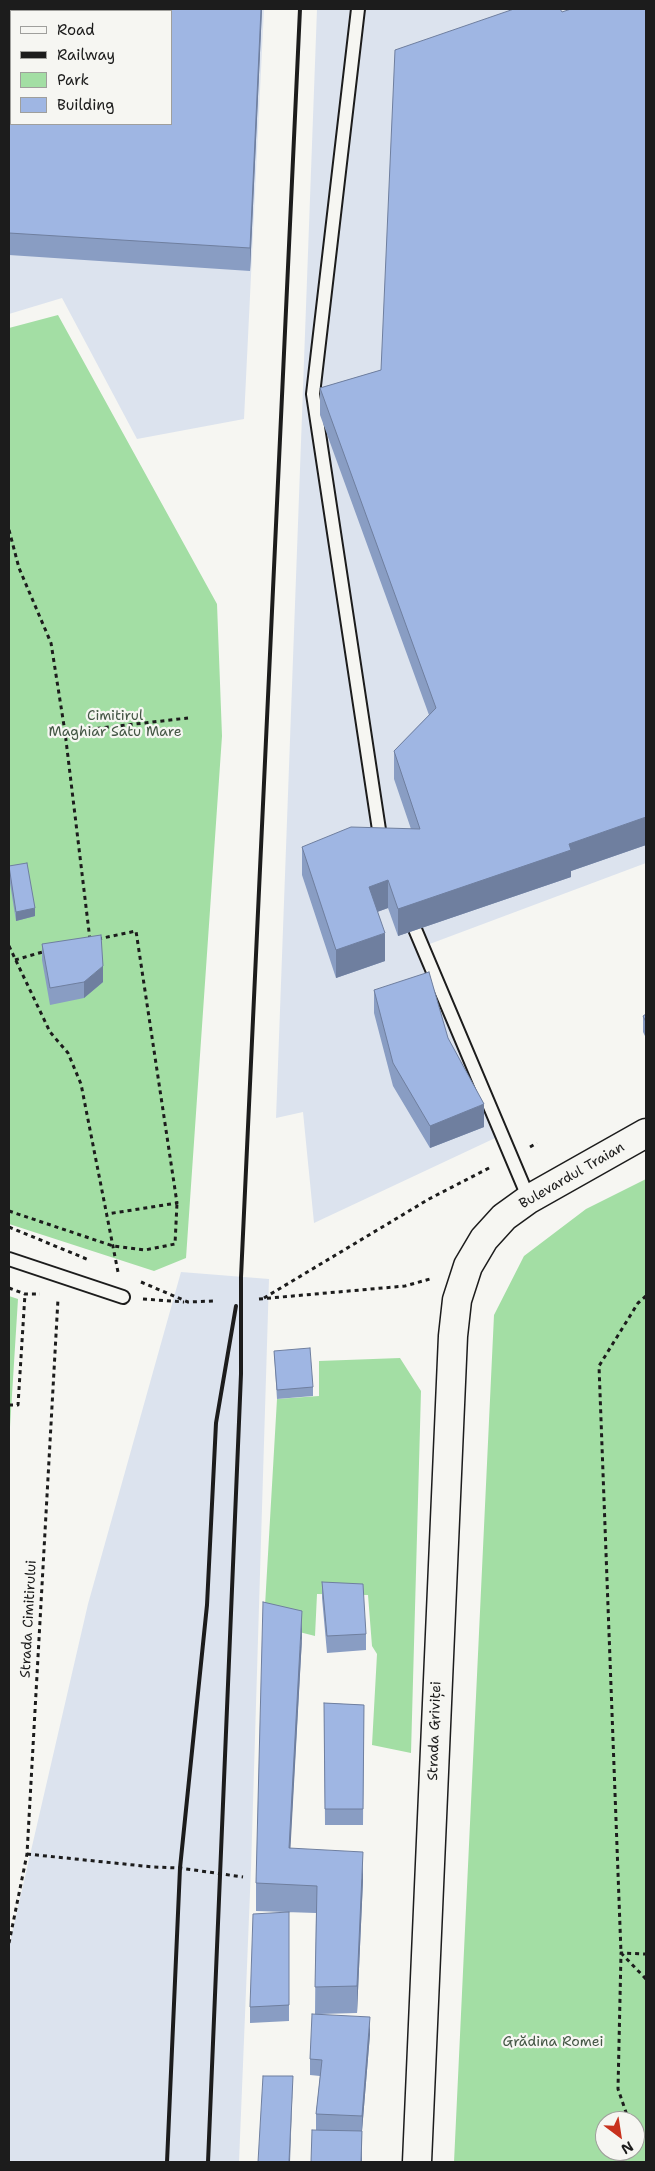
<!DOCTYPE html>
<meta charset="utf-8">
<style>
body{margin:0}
#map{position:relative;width:655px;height:2171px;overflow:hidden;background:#f6f6f2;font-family:"Shantell Sans",sans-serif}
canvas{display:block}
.frame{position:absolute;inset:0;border:10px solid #1c1c1c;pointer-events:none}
.legend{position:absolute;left:10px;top:10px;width:162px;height:115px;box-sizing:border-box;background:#f6f6f2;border:1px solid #9f9f9c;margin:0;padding:6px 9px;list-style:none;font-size:15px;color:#1c1c1c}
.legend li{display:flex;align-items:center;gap:10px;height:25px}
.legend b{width:25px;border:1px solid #9f9f9c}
.north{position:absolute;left:595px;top:2111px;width:50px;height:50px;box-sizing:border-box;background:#f6f6f2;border:1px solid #9f9f9c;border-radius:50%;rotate:149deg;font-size:14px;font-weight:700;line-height:20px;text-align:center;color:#1c1c1c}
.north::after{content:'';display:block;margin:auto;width:18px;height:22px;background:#c8321e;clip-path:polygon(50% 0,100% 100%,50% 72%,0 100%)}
</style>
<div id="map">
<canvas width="655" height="2171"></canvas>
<div class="frame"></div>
<ul class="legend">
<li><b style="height:6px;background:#f6f6f2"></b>Road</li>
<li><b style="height:6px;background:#1c1c1c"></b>Railway</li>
<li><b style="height:14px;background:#a3dea4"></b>Park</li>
<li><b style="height:14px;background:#9fb6e3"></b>Building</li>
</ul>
<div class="north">N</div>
</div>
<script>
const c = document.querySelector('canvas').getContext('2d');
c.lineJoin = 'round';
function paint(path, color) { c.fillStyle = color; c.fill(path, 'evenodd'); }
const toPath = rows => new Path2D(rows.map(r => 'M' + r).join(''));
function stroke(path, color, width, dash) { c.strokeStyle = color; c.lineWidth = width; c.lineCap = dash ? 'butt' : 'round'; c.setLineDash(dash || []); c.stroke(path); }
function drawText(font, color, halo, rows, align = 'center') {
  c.font = font + ' "Shantell Sans",sans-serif'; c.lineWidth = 4.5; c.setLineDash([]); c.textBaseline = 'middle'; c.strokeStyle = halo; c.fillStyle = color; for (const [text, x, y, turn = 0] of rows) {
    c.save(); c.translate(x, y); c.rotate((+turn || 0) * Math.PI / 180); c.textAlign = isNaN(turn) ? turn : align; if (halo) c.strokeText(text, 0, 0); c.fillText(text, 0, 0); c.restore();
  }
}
paint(toPath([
 [9,9,264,9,244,419,137,439,62,298,9,314],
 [11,11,171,11,171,124,11,124],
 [317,9,646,9,646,863,427,945,508,1132,314,1223,303,1112,276,1118],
 [181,1272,269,1279,251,1868,239,2162,9,2162,9,1946,88,1604]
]), '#dce3ee');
paint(toPath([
 [58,315,217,604,222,736,186,1258,154,1271,9,1224,9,328],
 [646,1179,646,2162,454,2162,494,1315,524,1256,586,1209],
 [605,2121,635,2121,635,2151,605,2151],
 [9,1296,18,1299,9,1443],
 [400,1358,421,1391,411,1753,372,1745,377,1654,372,1646,368,1595,317,1594,315,1636,264,1623,277,1399,319,1396,319,1361]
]), '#a3dea4');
const lane = toPath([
 [358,9,313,394,381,843],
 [409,915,529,1199],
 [9,1259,123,1297]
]);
const secondary = toPath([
 [417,2162,453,1336,457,1300,468,1266,484,1239,504,1217,529,1199,646,1133]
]);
stroke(lane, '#1c1c1c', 16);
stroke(secondary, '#1c1c1c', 31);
stroke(toPath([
 [9,530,19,568,51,643,65,732,90,940],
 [65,732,188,718],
 [98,939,136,931,177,1203,107,1214],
 [9,946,50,1032,68,1053,81,1084,118,1272],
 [15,960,46,951],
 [530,1147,537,1143],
 [9,1211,113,1246,145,1250,175,1244,177,1203],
 [9,1227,89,1260],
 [141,1282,188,1302,214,1301],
 [9,1288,25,1294,40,1294],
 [646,1296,638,1303,599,1366,621,1953,646,1979],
 [264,1298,429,1199,491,1167],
 [143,1299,184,1302],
 [259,1299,405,1286,430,1279],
 [9,1405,18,1405,25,1294],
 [27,1854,153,1867,180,1868,243,1877],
 [9,1943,27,1854,58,1299],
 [629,2121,618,2089,621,1953,646,1954],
 [635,2137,637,2143,646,2143]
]), '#1c1c1c', 3, [4, 4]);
stroke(lane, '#f6f6f2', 12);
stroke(secondary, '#f6f6f2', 28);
stroke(toPath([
 [167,2162,180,1868,207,1605,216,1423,236,1306],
 [208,2162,241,1374,241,1277,300,9]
]), '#1c1c1c', 4);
paint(toPath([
 [9,9,262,9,250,271,9,255],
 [646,9,646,845,571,871,571,877,398,936,388,908,377,912,385,961,336,978,302,875,302,847,411,829,394,779,394,751,429,715,320,415,320,388,381,370,562,12],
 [9,866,35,916,16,921,9,877],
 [42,944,103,982,84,998,50,1005,42,960],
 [374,990,448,1038,484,1127,430,1148,393,1086,374,1013],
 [646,1014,646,1038,643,1032,643,1016],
 [274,1351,313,1387,313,1396,277,1399],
 [322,1582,366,1634,366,1650,327,1653,322,1598],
 [302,1638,290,1848,363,1880,357,2013,320,2014,370,2034,362,2131,362,2147,316,2130,316,2114,320,2076,310,2075,310,2059,315,2014,316,1913,256,1911,256,1883],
 [324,1703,364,1705,363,1825,325,1825],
 [289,1912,289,2021,250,2023,250,2007]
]), '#899dc3');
paint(toPath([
 [261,9,262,9,250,271,250,248],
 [646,817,646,845,571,871,571,877,398,936,398,909,569,844],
 [388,880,388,908,369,915,369,887],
 [35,908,35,916,16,921,16,912],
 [385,933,385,961,336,978,336,950],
 [103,966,103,982,84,998,84,982],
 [484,1104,484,1127,430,1148,430,1126],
 [302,1611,302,1638,289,1875,289,1848],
 [363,1852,363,1880,357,2013,357,1986],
 [370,2017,370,2034,362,2131,362,2162,361,2162,362,2116],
 [293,2076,290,2162,289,2162]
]), '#6f7f9f');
const building = toPath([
 [9,9,261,9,250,248,9,233,9,9],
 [11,11,171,11,171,124,11,124,11,11],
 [514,9,560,9,562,12,571,9,646,9,646,817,569,844,571,850,398,909,388,880,369,887,385,933,336,950,302,847,351,827,420,829,394,751,436,708,320,388,381,370,395,50,514,9],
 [27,863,35,908,16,912,9,866,27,863],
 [101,935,103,966,84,982,50,988,42,944,101,935],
 [429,972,448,1038,484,1104,430,1126,393,1063,374,990,429,972],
 [646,1014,646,1022,643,1016,646,1014],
 [310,1348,313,1387,277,1390,274,1351,310,1348],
 [322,1582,363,1584,366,1634,327,1636,322,1582],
 [263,1602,302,1611,289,1848,363,1852,357,1986,315,1987,317,1886,256,1883,263,1602],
 [324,1703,364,1705,363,1809,325,1809,324,1703],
 [289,1912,289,2005,250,2007,253,1914,289,1912],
 [312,2014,370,2017,362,2116,316,2114,322,2060,310,2059,312,2014],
 [263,2076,293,2076,289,2162,258,2162,263,2076],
 [312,2130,362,2131,361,2162,311,2162,312,2130]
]);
paint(building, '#9fb6e3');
stroke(building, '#6f7f9f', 1);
drawText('14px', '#445645', '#f6f6f2', [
 ["Cimitirul",115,716],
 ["Maghiar Satu Mare",115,732],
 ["Grădina Romei",553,2042]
]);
drawText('14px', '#1c1c1c', '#f6f6f2', [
 ["Bulevardul Traian",572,1176,-30],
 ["Strada Cimitirului",29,1619,-87],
 ["Strada Griviței",435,1731,-88]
]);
</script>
